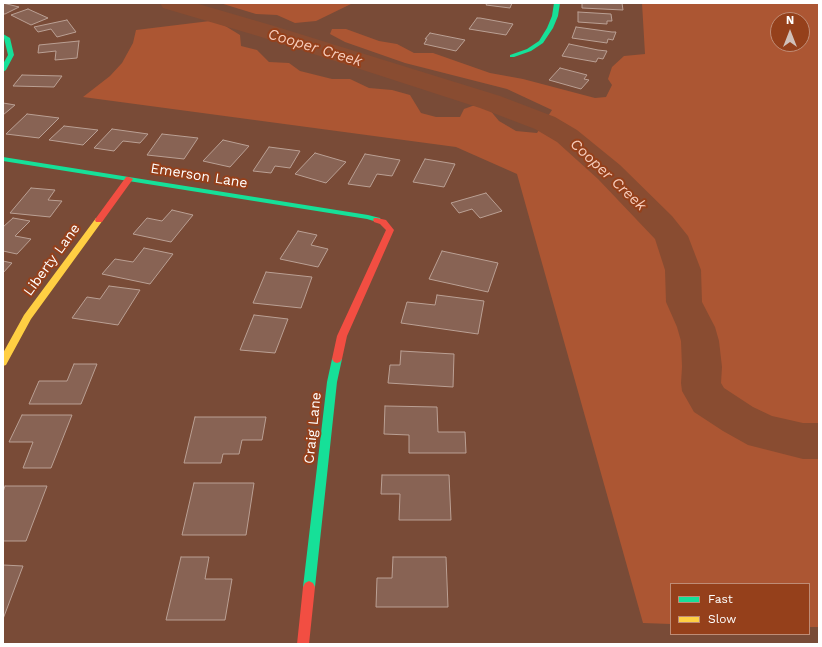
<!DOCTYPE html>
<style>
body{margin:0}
#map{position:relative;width:822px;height:647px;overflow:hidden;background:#794b37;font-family:"Work Sans",sans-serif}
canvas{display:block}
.frame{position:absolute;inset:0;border:4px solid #fff;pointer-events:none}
.legend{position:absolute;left:670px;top:583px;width:140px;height:52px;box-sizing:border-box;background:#95401b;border:1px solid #bf8c76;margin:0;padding:5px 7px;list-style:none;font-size:12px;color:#fff}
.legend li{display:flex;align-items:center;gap:8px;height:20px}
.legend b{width:20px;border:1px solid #bf8c76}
.north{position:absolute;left:770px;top:12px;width:40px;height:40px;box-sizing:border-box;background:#95401b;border:1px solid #bf8c76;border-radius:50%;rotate:0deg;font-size:11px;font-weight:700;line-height:16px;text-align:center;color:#fff}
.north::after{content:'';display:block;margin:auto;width:14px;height:18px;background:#d0c0b9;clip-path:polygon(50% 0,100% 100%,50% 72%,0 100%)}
</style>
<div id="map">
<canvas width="822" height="647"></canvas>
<div class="frame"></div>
<ul class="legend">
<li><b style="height:5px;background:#16e098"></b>Fast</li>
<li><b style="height:5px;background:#ffcf43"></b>Slow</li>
</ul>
<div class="north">N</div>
</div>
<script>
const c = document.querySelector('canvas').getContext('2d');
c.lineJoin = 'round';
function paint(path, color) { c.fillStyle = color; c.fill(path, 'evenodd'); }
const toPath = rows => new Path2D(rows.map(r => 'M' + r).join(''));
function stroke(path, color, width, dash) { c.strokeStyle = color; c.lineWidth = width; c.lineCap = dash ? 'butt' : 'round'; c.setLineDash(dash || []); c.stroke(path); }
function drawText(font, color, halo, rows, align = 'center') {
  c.font = font + ' "Work Sans",sans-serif'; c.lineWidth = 4; c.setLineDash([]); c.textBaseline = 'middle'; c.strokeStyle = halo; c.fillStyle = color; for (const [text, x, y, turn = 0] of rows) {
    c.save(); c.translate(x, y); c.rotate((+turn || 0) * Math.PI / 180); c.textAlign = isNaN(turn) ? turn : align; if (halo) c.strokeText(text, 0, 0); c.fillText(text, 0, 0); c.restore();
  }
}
paint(toPath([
 [220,3,353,3,316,21,295,23,277,15,256,14],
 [642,3,819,3,819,627,809,627,809,584,671,584,671,624,643,623,517,174,456,147,83,97,110,76,122,63,133,43,136,30,210,21,222,24,240,35,241,46,257,50,269,62,289,63,300,71,332,79,350,79,369,88,392,90,410,95,421,113,436,117,460,117,464,109,475,105,489,109,499,121,516,131,537,133,552,110,507,89,405,63,345,42,330,34,332,29,346,29,379,41,397,44,414,53,433,53,490,73,523,79,595,98,606,97,612,85,608,79,612,67,624,56,645,54],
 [778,20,802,20,802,44,778,44]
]), '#ac5633');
paint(toPath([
 [160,3,195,3,274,26,500,96,555,117,577,130,620,165,672,216,688,236,701,270,702,302,715,327,719,341,722,367,721,383,724,388,753,407,772,416,803,423,819,423,819,459,803,459,748,445,723,431,694,412,682,391,681,383,682,367,681,341,677,327,666,302,665,270,655,239,598,179,557,142,535,129,480,108,258,36,163,8,160,3]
]), '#894c31');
const building = toPath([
 [3,3,19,7,5,14,3,14,3,3],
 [487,3,512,3,510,8,486,5,487,3],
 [582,3,622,3,623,10,582,8,582,3],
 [28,9,48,18,31,25,11,15,28,9],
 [578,12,611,14,612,21,607,21,607,24,578,22,578,12],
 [477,18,480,18,513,24,506,35,469,29,477,18],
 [67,20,76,32,57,37,51,29,38,32,34,27,67,20],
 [576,27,612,32,616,32,613,40,608,39,607,43,572,38,576,27],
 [430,33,465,40,456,51,424,44,427,39,425,39,430,33],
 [79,41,77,58,55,60,56,51,38,53,39,45,79,41],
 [569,44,598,50,607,51,603,59,598,58,596,62,562,56,569,44],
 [560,68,587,75,584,79,589,80,581,89,549,80,560,68],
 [22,75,62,76,54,87,13,86,22,75],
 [3,103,15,105,3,115,3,103],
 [27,114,59,118,39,138,6,134,27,114],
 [64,126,98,130,83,145,49,140,64,126],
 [112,129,148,134,140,143,123,141,114,151,94,148,112,129],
 [162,134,198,138,184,159,147,155,162,134],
 [223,140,249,146,230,167,203,161,223,140],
 [269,147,300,151,290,168,275,166,271,173,253,171,269,147],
 [315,153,346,162,326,183,295,174,315,153],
 [365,154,400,160,392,176,377,174,370,187,348,184,365,154],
 [425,159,455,164,444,187,413,182,425,159],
 [31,188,55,190,48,200,62,201,50,217,10,213,31,188],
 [486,193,502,211,480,218,472,209,459,213,451,203,486,193],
 [172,210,193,215,171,242,133,234,147,218,162,221,172,210],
 [13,218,30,221,15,236,31,239,17,254,3,251,3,227,13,218],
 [298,231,317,235,311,245,328,249,318,267,280,259,298,231],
 [144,248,173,254,150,284,102,274,115,259,133,262,144,248],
 [442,251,498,263,488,292,429,279,442,251],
 [3,261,12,263,3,273,3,261],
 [266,272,312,277,301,308,253,303,266,272],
 [109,286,140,290,118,325,72,318,87,297,100,299,109,286],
 [437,295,484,301,478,334,401,323,407,302,435,305,437,295],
 [254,315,288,319,275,353,240,350,254,315],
 [401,351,454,354,453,387,388,383,390,365,400,365,401,351],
 [74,364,97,364,81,404,29,404,39,381,67,381,74,364],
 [385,406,437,407,438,432,465,432,466,453,409,453,409,435,384,434,385,406],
 [22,415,72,415,51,468,23,468,33,442,9,442,22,415],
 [195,417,266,417,262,440,242,440,239,454,223,454,221,463,184,463,195,417],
 [382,475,449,475,451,520,399,520,400,494,381,494,382,475],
 [194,483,254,483,246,535,182,535,194,483],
 [5,486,47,486,26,541,3,541,3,492,5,486],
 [181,557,209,557,205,579,232,579,225,620,166,620,181,557],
 [393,557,446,557,448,607,376,607,377,578,392,578,393,557],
 [3,565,23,566,3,619,3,565]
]);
paint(building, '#886354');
stroke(building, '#baa094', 1);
paint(toPath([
 [554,3,560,3,558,16,553,28,543,43,531,51,514,57,510,57,510,55,527,49,539,41,547,28,552,16,554,3],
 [3,34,10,38,14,55,6,70,3,72,3,64,8,55,3,34],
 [3,157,368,215,380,218,381,220,377,222,367,219,3,161,3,157],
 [337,355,340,356,342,359,337,382,315,587,313,591,309,593,305,591,303,587,327,382,332,359,334,356,337,355]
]), '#16e098');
paint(toPath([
 [96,218,99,218,103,220,31,319,6,365,3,366,3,353,24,315,96,218]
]), '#ffcf43');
paint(toPath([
 [126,177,129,177,133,179,102,222,96,222,95,220,96,218,126,177],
 [374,218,377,218,386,220,394,230,347,336,342,359,340,362,337,363,334,362,332,359,337,336,386,230,380,224,374,222,373,220,374,218],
 [309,581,313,583,315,587,309,644,297,644,303,587,305,583,309,581]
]), '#f24e42');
drawText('14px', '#fff', '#95401b', [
 ["Emerson Lane",199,176,9],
 ["Liberty Lane",52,260,-54],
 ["Craig Lane",313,428,-84]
]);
drawText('italic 15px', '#f6cbba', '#95401b', [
 ["Cooper Creek",315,48,17],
 ["Cooper Creek",608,175,43]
]);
</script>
